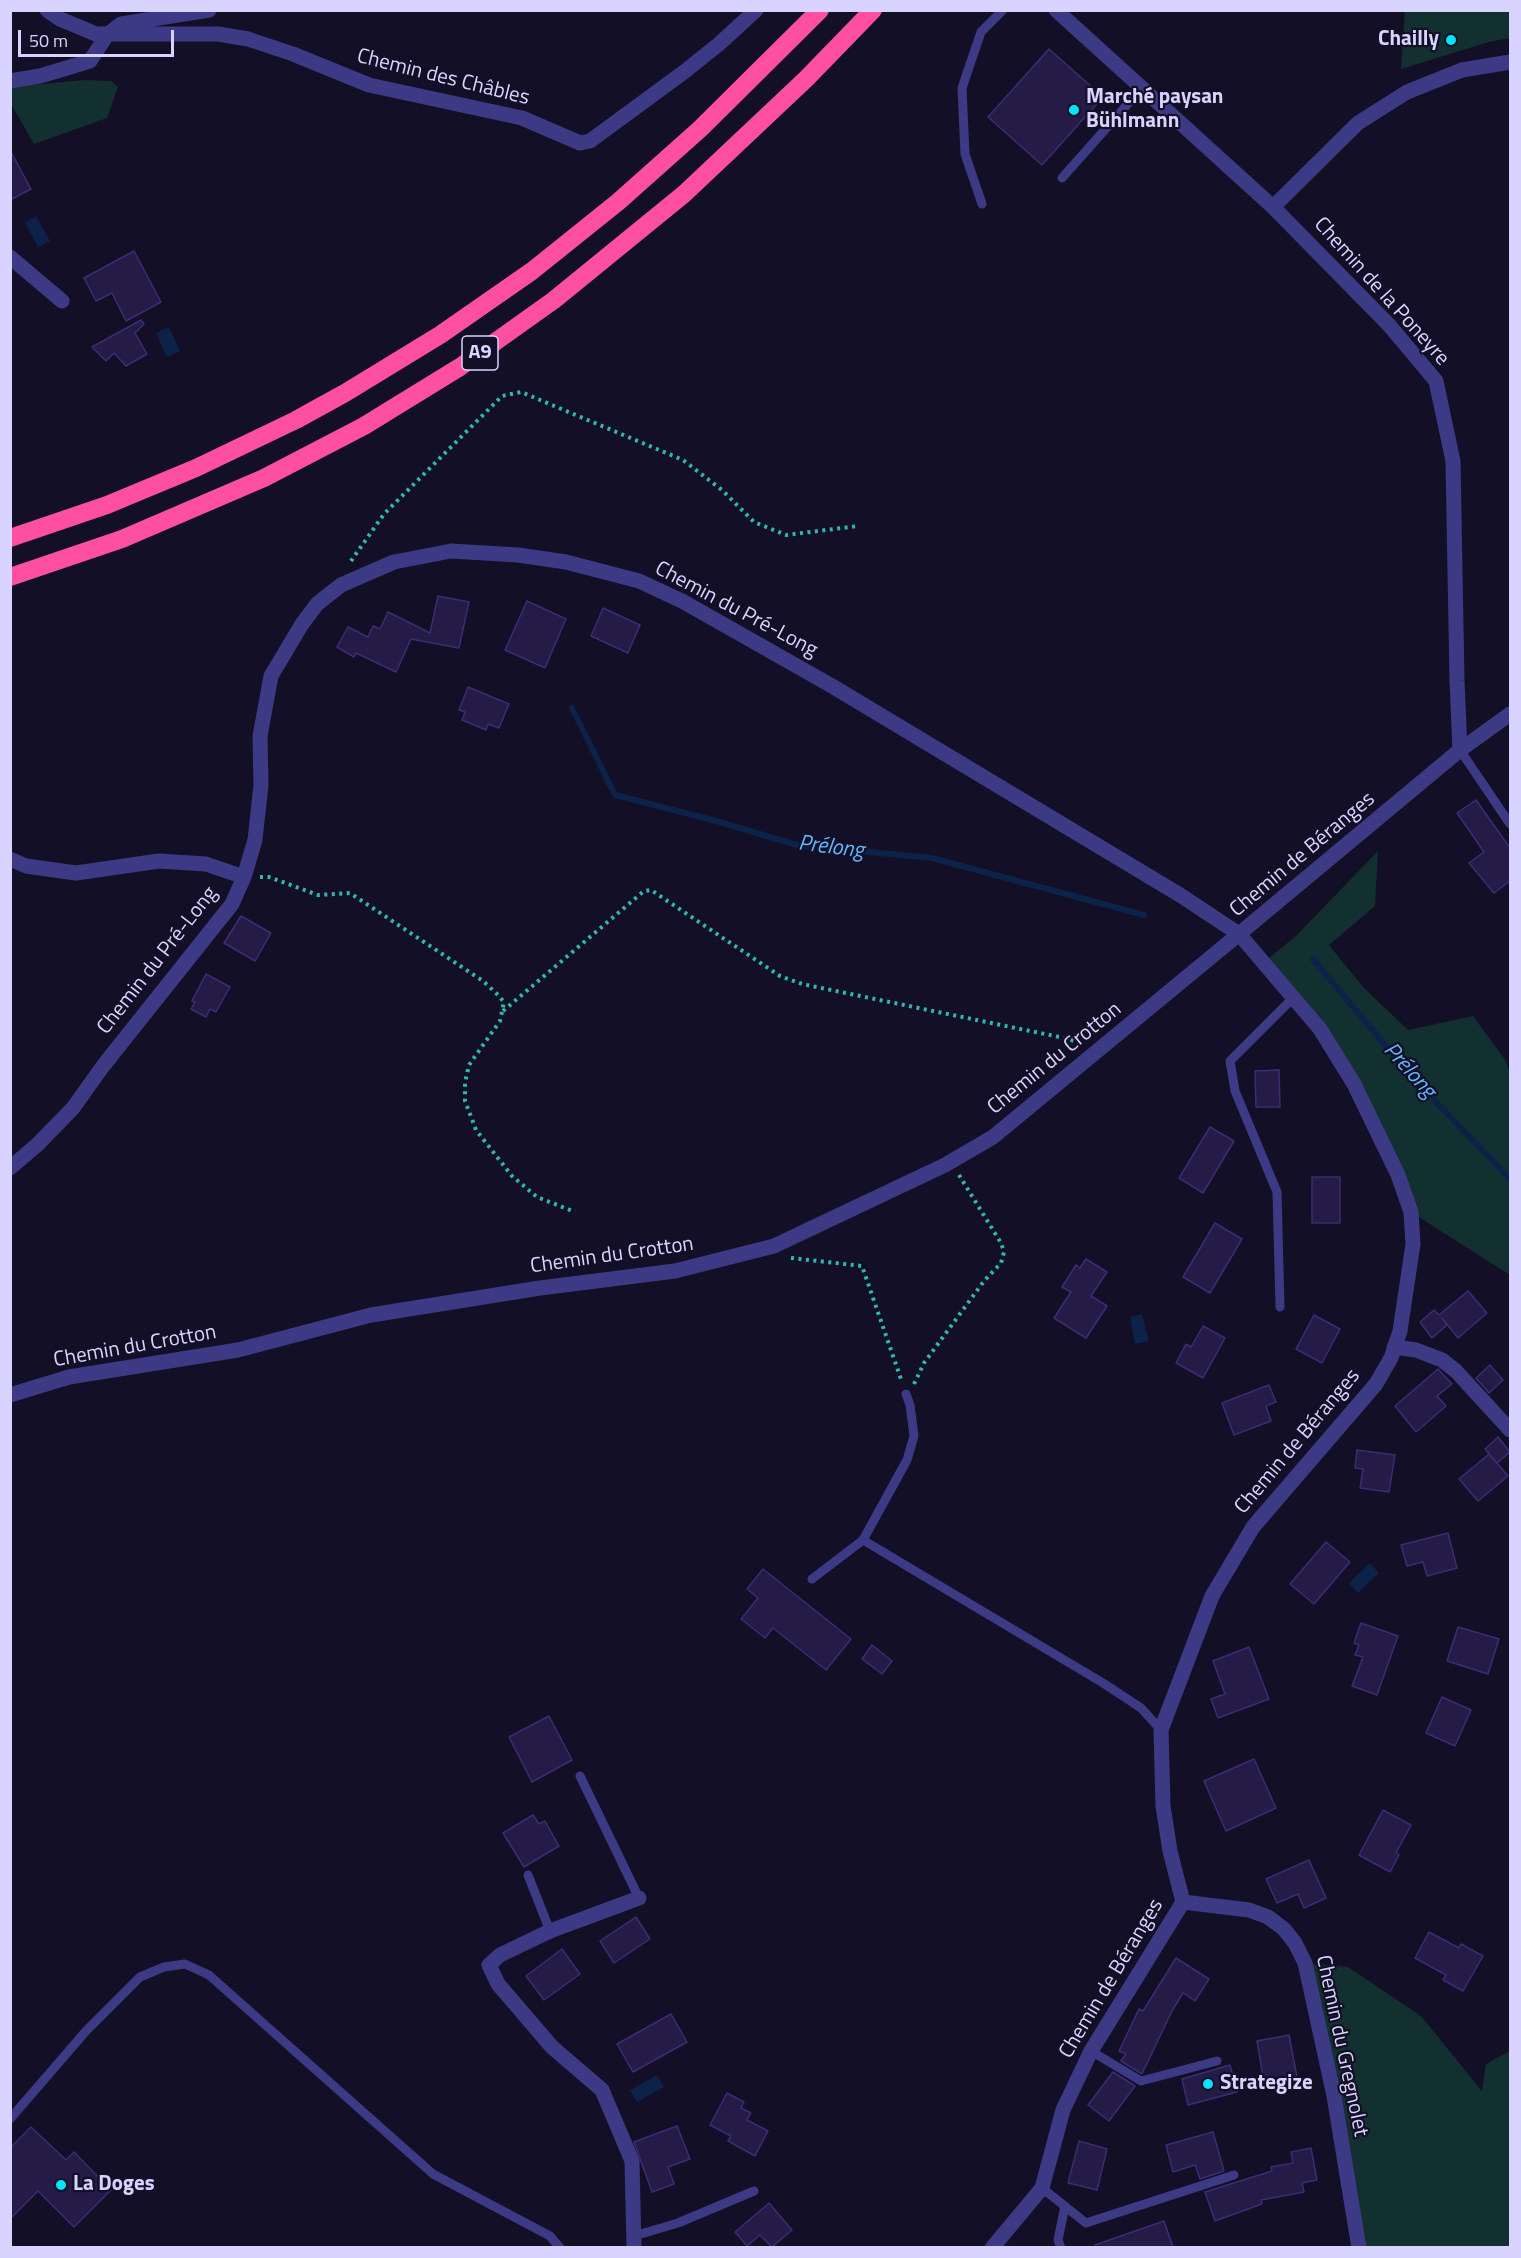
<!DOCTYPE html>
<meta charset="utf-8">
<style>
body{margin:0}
#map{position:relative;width:1521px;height:2258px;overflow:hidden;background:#130f26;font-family:"Titillium Web",sans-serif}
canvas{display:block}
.frame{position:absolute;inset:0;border:12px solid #d9d4ff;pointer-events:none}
.scale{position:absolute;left:18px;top:30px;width:156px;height:27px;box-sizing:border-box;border:3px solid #d9d4ff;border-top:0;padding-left:8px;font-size:18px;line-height:21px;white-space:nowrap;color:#d9d4ff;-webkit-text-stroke:4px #130f26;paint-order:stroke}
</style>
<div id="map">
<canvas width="1521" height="2258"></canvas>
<div class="frame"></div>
<div class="scale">50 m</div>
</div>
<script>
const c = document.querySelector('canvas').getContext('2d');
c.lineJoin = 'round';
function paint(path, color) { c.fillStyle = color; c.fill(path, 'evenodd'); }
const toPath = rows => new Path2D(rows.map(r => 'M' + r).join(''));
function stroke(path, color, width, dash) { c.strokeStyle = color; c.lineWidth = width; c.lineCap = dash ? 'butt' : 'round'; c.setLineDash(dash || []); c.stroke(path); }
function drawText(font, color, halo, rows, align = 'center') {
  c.font = font + ' "Titillium Web",sans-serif'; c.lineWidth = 4.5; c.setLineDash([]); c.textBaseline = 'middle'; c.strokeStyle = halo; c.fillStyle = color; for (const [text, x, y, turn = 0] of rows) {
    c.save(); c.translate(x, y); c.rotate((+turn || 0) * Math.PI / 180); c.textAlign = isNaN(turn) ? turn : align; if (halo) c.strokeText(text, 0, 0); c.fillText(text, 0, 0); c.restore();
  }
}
paint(toPath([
 [1405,11,1510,11,1510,38,1489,42,1401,69],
 [85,80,111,81,118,87,107,118,34,144,11,104,10,87],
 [1378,851,1375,906,1329,945,1364,988,1408,1030,1473,1016,1506,1061,1510,1073,1510,1275,1411,1212,1354,1084,1263,963,1296,936],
 [1305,1963,1348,1967,1421,2016,1482,2091,1486,2064,1510,2051,1510,2247,1359,2247]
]), '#12302f');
paint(toPath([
 [36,216,50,241,38,247,25,222],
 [169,327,180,351,167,357,156,333],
 [1142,1314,1149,1341,1135,1344,1130,1317],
 [1370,1563,1379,1573,1358,1593,1349,1583],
 [657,2075,664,2087,637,2102,630,2090]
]), '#0c2248');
stroke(toPath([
 [572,708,615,795,709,819,797,845,932,858,1144,915],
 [1313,959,1411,1076,1510,1179]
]), '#0c2248', 6);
const building = toPath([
 [1049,49,1103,97,1042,165,988,117,1049,49],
 [10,150,31,189,10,200,10,150],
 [134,251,161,302,126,321,112,293,96,301,84,278,134,251],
 [141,320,144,324,135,333,147,354,126,366,114,353,106,361,92,347,141,320],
 [438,596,469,602,459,648,411,639,396,672,356,653,354,657,337,647,348,627,368,637,373,626,380,629,388,612,430,633,438,596],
 [527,601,566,619,545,668,505,650,527,601],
 [603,608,640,625,628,653,591,636,603,608],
 [468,687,509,704,499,728,488,724,486,730,462,720,465,712,459,710,468,687],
 [1476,800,1510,848,1510,881,1494,893,1469,863,1484,852,1457,813,1476,800],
 [241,916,271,933,255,961,224,943,241,916],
 [206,974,230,987,216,1012,210,1009,206,1017,191,1009,195,1002,192,1001,206,974],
 [1279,1070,1280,1107,1256,1107,1255,1071,1279,1070],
 [1210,1127,1234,1141,1203,1193,1179,1178,1210,1127],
 [1312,1177,1340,1177,1340,1223,1312,1223,1312,1177],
 [1215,1223,1242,1239,1210,1293,1183,1277,1215,1223],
 [1086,1259,1107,1272,1091,1296,1107,1306,1086,1338,1054,1318,1071,1292,1062,1287,1076,1265,1080,1268,1086,1259],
 [1468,1291,1487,1313,1458,1338,1442,1318,1447,1325,1432,1338,1420,1322,1434,1310,1439,1315,1468,1291],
 [1314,1315,1340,1329,1322,1363,1296,1349,1314,1315],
 [1203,1326,1225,1338,1203,1378,1176,1363,1186,1344,1191,1347,1203,1326],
 [1490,1365,1503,1380,1489,1393,1476,1378,1490,1365],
 [1438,1369,1452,1384,1437,1396,1446,1406,1416,1432,1395,1406,1438,1369],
 [1269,1385,1276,1402,1266,1406,1271,1421,1234,1435,1222,1403,1269,1385],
 [1498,1437,1510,1452,1497,1463,1485,1449,1498,1437],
 [1357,1450,1395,1455,1389,1492,1360,1488,1363,1469,1355,1468,1357,1450],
 [1489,1454,1508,1476,1478,1501,1459,1479,1489,1454],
 [1448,1533,1457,1568,1427,1576,1423,1562,1407,1566,1401,1545,1448,1533],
 [1326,1542,1350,1562,1314,1604,1290,1584,1326,1542],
 [763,1569,851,1639,826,1670,773,1628,765,1638,741,1619,758,1598,747,1589,763,1569],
 [1361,1623,1398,1636,1377,1695,1352,1686,1363,1657,1355,1655,1359,1645,1354,1643,1361,1623],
 [1458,1627,1499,1639,1488,1674,1447,1661,1458,1627],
 [872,1645,892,1661,882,1674,862,1659,872,1645],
 [1249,1647,1269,1699,1218,1718,1211,1699,1225,1694,1213,1661,1249,1647],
 [1442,1697,1471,1710,1455,1746,1426,1733,1442,1697],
 [549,1716,572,1760,532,1782,509,1737,549,1716],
 [1254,1759,1276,1808,1226,1831,1204,1781,1254,1759],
 [1383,1810,1411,1825,1396,1853,1399,1855,1390,1872,1359,1855,1383,1810],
 [533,1815,539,1824,545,1821,559,1846,524,1867,503,1833,533,1815],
 [1309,1860,1326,1898,1304,1908,1298,1894,1277,1903,1266,1879,1309,1860],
 [636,1917,650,1939,614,1963,600,1941,636,1917],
 [1429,1932,1459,1948,1461,1944,1483,1956,1463,1991,1443,1980,1446,1975,1415,1958,1429,1932],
 [562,1949,580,1974,544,2000,526,1976,562,1949],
 [1176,1958,1209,1979,1195,2001,1183,1993,1172,2011,1142,2074,1121,2061,1126,2054,1119,2051,1139,2009,1143,2011,1176,1958],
 [671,2014,687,2042,633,2072,617,2044,671,2014],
 [1289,2035,1298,2082,1265,2088,1257,2041,1289,2035],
 [1230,2065,1237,2092,1188,2105,1182,2079,1230,2065],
 [1113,2072,1135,2086,1109,2121,1088,2105,1113,2072],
 [727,2093,744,2102,741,2108,751,2113,747,2120,768,2131,755,2156,728,2141,731,2136,710,2125,727,2093],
 [677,2126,690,2159,668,2167,674,2184,652,2192,634,2142,677,2126],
 [31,2127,66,2160,74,2152,111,2190,74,2227,38,2191,10,2219,10,2148,31,2127],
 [1213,2132,1224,2171,1200,2179,1195,2165,1173,2172,1166,2145,1213,2132],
 [1079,2141,1107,2149,1097,2190,1068,2183,1079,2141],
 [1311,2148,1317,2180,1302,2183,1304,2192,1261,2200,1262,2204,1215,2221,1205,2192,1272,2171,1271,2167,1293,2163,1291,2152,1311,2148],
 [769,2203,792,2230,772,2247,760,2235,747,2246,735,2232,769,2203],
 [1164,2221,1173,2247,1095,2247,1095,2245,1164,2221]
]);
paint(building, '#241b47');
stroke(building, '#3b2d73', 1.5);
stroke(toPath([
 [351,561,384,514,502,396,521,392,683,460,722,490,754,522,786,535,858,526],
 [260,877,269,877,318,895,350,893,483,981,496,993,504,1002,500,1021,469,1065,465,1083,465,1101,476,1130,512,1176,537,1197,575,1212],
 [503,1011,644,891,651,890,780,976,802,984,1069,1039,1081,1044],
 [791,1258,862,1266,902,1382],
 [914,1384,924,1363,984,1281,1001,1263,1004,1252,1001,1243,959,1175]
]), '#2fb8b0', 4, [3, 4.5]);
stroke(toPath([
 [1062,178,1142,88],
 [982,204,965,154,962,88,981,32,1003,10],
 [1460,750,1510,824],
 [1280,1307,1277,1192,1235,1091,1230,1061,1293,998],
 [906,1394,910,1405,914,1436,907,1460,863,1540,1103,1683,1141,1708,1161,1730],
 [812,1579,863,1540],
 [580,1776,639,1898],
 [528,1875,550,1931],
 [1091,2051,1141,2081,1217,2061],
 [10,2119,86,2031,140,1977,164,1967,185,1964,209,1975,433,2174,550,2236,560,2248],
 [1042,2188,1086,2223,1234,2175],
 [634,2236,678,2223,754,2191],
 [1061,2248,1058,2240,1065,2206]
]), '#3d3a85', 9);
stroke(toPath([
 [47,10,60,19,96,34,218,34,248,39,293,54,369,85,522,118,580,143,590,141,684,72,719,44,756,10],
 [1056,10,1273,207,1389,325,1436,381,1453,461,1457,681,1460,750],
 [10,81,40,76,90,61,107,35,121,24,209,10],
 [1273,207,1358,123,1407,92,1462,70,1510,62],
 [10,257,62,301],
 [10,859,26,866,76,873,159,861,206,864,244,877],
 [10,1168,38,1144,73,1108,103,1066,232,904,244,877,255,840,261,785,260,736,271,676,302,624,317,604,341,585,394,562,451,551,518,555,566,562,639,581,682,601,832,686,1180,895,1239,934,993,1137,945,1165,774,1246,675,1271,540,1288,371,1315,238,1350,69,1377,10,1395],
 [1394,1347,1416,1350,1442,1360,1456,1371,1510,1430],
 [1183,1902,1249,1910,1268,1917,1284,1929,1295,1943,1305,1963,1334,2096,1359,2248],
 [634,2248,632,2161,602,2090,552,2047,498,1984,489,1965,500,1955,550,1931,639,1898],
 [992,2248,1042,2188,1063,2110,1091,2051,1183,1902,1170,1851,1163,1806,1161,1730,1212,1596,1253,1527,1376,1384,1391,1358,1400,1331,1413,1244,1411,1212,1398,1175,1354,1084,1320,1029,1239,934,1460,750,1510,714]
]), '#3d3a85', 15);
stroke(toPath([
 [10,538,107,505,196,468,296,420,345,393,440,335,532,271,618,202,700,129,820,10],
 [10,577,122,539,264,478,364,426,460,367,554,300,684,194,806,79,873,10]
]), '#ff4fa3', 18);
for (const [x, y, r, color] of [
 [1451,40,6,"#00e5ff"],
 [1074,110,6,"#00e5ff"],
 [1208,2084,6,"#00e5ff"],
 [61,2185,6,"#00e5ff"]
]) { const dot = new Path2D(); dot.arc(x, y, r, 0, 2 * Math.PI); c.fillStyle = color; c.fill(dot); stroke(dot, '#130f26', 2); }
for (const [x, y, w] of [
 [480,353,36]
]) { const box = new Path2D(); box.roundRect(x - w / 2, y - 17, w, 34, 4.5); c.fillStyle = '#130f26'; c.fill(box); stroke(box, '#d9d4ff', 1.5); }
drawText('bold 20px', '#d9d4ff', null, [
 ["A9",480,353]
]);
drawText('bold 21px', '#d9d4ff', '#130f26', [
 ["Chailly",1439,40,"right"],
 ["Marché paysan",1086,98],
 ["Bühlmann",1086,122],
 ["Strategize",1220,2084],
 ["La Doges",73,2185]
], 'left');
drawText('21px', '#d9d4ff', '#130f26', [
 ["Chemin des Châbles",443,78,14],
 ["Chemin de la Poneyre",1381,292,48],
 ["Chemin du Pré-Long",736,610,28],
 ["Chemin de Béranges",1303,855,-40],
 ["Chemin du Pré-Long",158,961,-52],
 ["Chemin du Crotton",1055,1059,-39],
 ["Chemin du Crotton",612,1256,-8],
 ["Chemin du Crotton",135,1347,-10],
 ["Chemin de Béranges",1298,1442,-50],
 ["Chemin de Béranges",1112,1979,-59],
 ["Chemin du Gregnolet",1341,2046,78]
]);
drawText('italic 22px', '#62b6ff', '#130f26', [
 ["Prélong",831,848,7],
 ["Prélong",1409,1071,48]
]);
</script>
